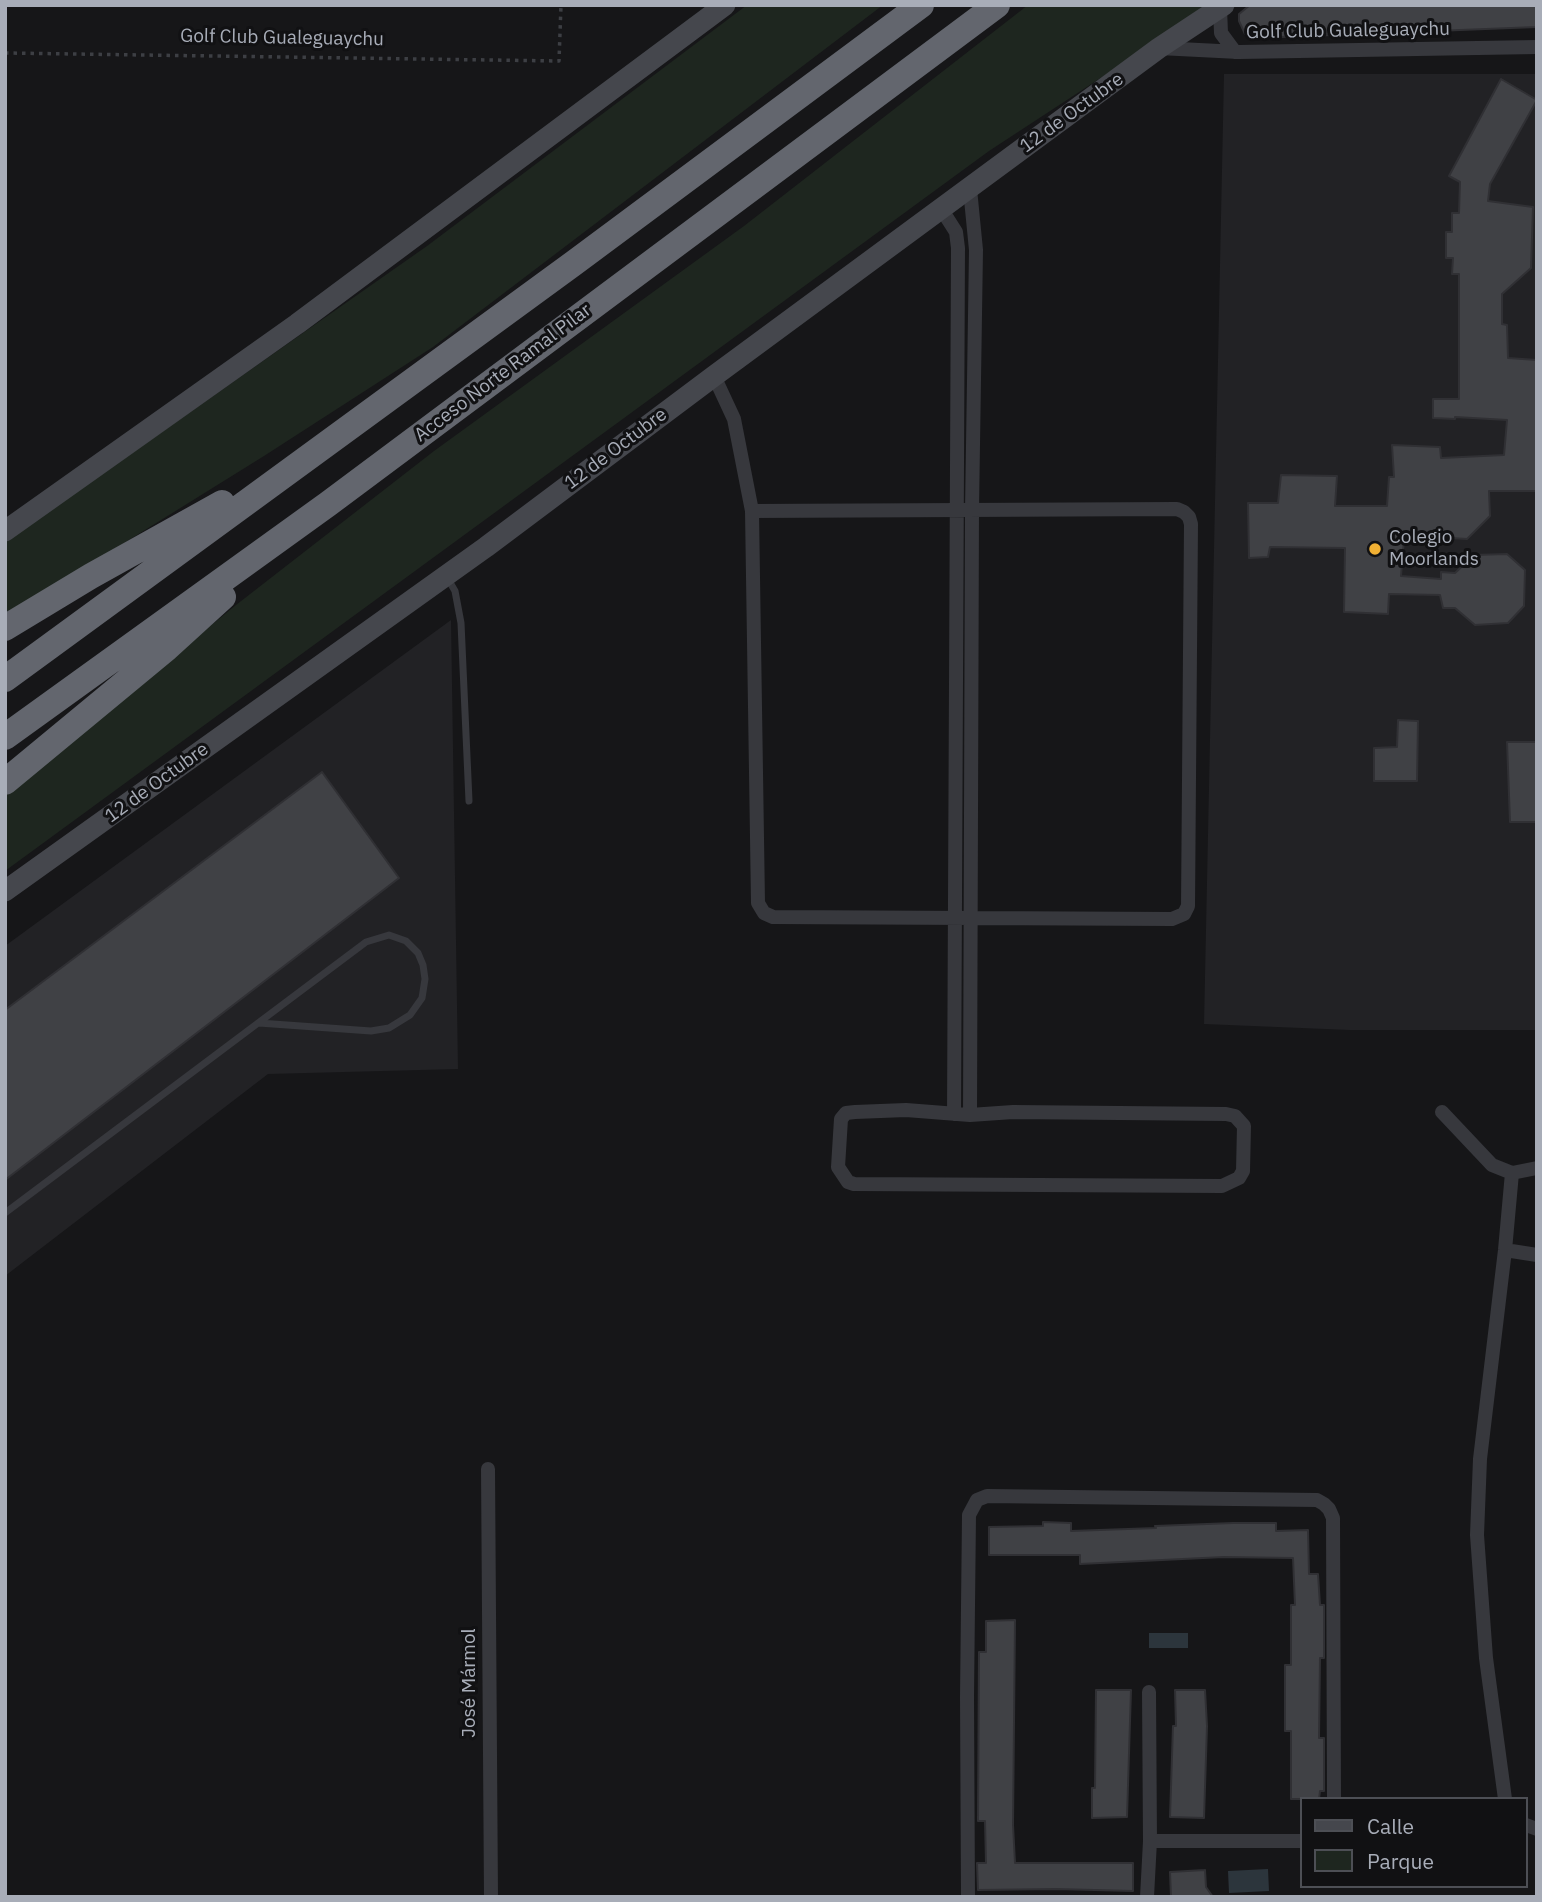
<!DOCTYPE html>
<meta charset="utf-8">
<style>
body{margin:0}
#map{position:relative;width:1542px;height:1902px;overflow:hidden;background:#161618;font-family:"IBM Plex Sans",sans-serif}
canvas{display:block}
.frame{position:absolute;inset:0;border:7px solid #a8adb8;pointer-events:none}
.legend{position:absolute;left:1300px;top:1797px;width:228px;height:91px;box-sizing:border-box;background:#111113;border:2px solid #4d4f55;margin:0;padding:9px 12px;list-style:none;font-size:21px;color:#a8adb8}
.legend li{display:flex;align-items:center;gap:14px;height:35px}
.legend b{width:35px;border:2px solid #4d4f55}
</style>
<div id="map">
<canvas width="1542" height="1902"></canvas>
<div class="frame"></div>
<ul class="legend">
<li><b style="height:9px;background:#45474d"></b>Calle</li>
<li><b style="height:19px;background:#1e261f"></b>Parque</li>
</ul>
</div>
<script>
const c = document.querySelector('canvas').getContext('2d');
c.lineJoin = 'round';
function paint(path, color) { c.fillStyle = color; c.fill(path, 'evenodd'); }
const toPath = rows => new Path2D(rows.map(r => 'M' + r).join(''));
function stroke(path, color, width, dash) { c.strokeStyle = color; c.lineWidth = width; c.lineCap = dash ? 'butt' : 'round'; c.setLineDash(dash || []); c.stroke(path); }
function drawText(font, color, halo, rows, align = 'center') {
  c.font = font + ' "IBM Plex Sans",sans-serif'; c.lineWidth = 6; c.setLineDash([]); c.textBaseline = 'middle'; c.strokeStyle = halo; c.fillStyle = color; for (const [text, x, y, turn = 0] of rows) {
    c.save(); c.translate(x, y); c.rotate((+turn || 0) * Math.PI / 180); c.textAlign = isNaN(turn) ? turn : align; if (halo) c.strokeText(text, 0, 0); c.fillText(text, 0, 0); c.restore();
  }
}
paint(toPath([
 [1224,74,1537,74,1537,1030,1350,1030,1204,1024],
 [451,620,458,1069,268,1074,5,1276,5,946]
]), '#222225');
paint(toPath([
 [747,5,883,5,433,347,264,456,5,617,5,542,427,246],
 [1028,5,1212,5,989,151,5,871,5,793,236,605,434,451,744,226]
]), '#1e261f');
paint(toPath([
 [1149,1633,1188,1633,1188,1648,1149,1648],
 [1268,1869,1269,1891,1229,1893,1228,1871]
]), '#2c353c');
const building = toPath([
 [1250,5,1537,5,1537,27,1256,38,1245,34,1239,21,1239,14,1250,5],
 [1501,79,1537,100,1490,184,1488,201,1533,207,1531,268,1502,294,1502,324,1507,325,1508,358,1537,360,1537,491,1489,491,1490,516,1467,539,1434,537,1404,539,1401,576,1441,579,1441,572,1455,573,1474,555,1507,554,1525,570,1524,606,1508,623,1475,625,1455,608,1443,608,1440,595,1389,594,1388,614,1344,612,1345,548,1270,547,1268,557,1249,558,1248,503,1278,503,1281,475,1337,476,1335,506,1387,506,1389,477,1394,477,1392,445,1440,447,1441,458,1504,455,1507,420,1455,417,1455,419,1433,418,1433,399,1459,399,1459,274,1452,274,1453,258,1446,258,1446,232,1452,232,1452,213,1459,213,1460,182,1449,176,1501,79],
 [1398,720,1418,721,1417,781,1374,781,1374,748,1397,747,1398,720],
 [1507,742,1537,742,1537,822,1510,822,1507,742],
 [322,772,399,878,5,1180,5,1010,322,772],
 [1043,1522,1071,1523,1071,1531,1156,1528,1155,1526,1233,1523,1276,1523,1276,1531,1308,1530,1309,1574,1318,1574,1320,1605,1324,1605,1324,1658,1320,1658,1319,1738,1324,1738,1324,1791,1320,1791,1319,1799,1291,1799,1291,1731,1285,1731,1285,1665,1291,1665,1291,1605,1295,1605,1293,1558,1224,1557,1080,1564,1080,1555,989,1555,989,1527,1043,1526,1043,1522],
 [1015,1620,1013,1825,1015,1863,1133,1863,1133,1891,1056,1889,978,1890,977,1863,986,1863,985,1821,978,1821,979,1652,986,1652,986,1621,1015,1620],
 [1096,1690,1131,1690,1127,1817,1092,1818,1092,1788,1095,1788,1096,1690],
 [1175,1690,1205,1690,1207,1726,1204,1818,1170,1817,1173,1726,1176,1726,1175,1690],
 [1205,1870,1206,1887,1213,1897,1171,1897,1170,1872,1205,1870]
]);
paint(building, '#404145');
stroke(building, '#303034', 2);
stroke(toPath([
 [5,53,559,61,561,5]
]), '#3d3f44', 3.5, [3.5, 5]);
stroke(toPath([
 [448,579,455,591,461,623,469,801],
 [5,1213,366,942,389,935,406,941,418,953,423,965,425,979,422,998,410,1015,389,1028,371,1031,259,1023]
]), '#37383d', 7);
stroke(toPath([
 [1220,8,1221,33,1235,52],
 [1159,48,1239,52,1537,47],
 [970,189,976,250,972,510,970,1115],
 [942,210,956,232,958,248,954,1114],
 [714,376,734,419,752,511,758,903,764,913,773,917,1172,919,1184,914,1188,906,1191,524,1189,517,1184,512,1177,509,752,511],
 [906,1110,970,1115,1013,1112,1226,1114,1235,1116,1244,1126,1243,1171,1239,1178,1222,1186,854,1184,848,1182,838,1167,841,1119,846,1113,855,1112,906,1110],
 [1442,1112,1492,1165,1512,1173],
 [1505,1250,1537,1255],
 [488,1469,491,1897],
 [1505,1799,1486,1658,1477,1535,1480,1459,1505,1250,1512,1173,1537,1168],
 [1526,1825,1537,1829],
 [1150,1841,1302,1841],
 [968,1897,967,1697,969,1515,977,1500,987,1496,1317,1500,1324,1504,1329,1509,1333,1518,1334,1799],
 [1147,1897,1150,1841,1149,1692]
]), '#37383d', 14);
stroke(toPath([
 [5,531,297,324,725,5],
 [5,891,486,547,714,376,1159,48,1224,5]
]), '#45474d', 21);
stroke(toPath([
 [5,628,91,576,222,503],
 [5,679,574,263,921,5],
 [5,737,328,504,997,5],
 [5,782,167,648,223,597]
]), '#63666e', 26);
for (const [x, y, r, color] of [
 [1375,549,7,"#f2b134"]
]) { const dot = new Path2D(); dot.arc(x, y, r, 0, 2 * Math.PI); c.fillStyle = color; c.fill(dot); stroke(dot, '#111113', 2.5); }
drawText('19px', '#a8adb8', '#111113', [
 ["Golf Club Gualeguaychu",1348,31,-1],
 ["Golf Club Gualeguaychu",282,38,1],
 ["12 de Octubre",1072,113,-36],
 ["Acceso Norte Ramal Pilar",503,373,-37],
 ["12 de Octubre",616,449,-37],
 ["12 de Octubre",157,783,-36],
 ["José Mármol",470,1683,-90]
]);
drawText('19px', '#a8adb8', '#111113', [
 ["Colegio",1389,538],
 ["Moorlands",1389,560]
], 'left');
</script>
